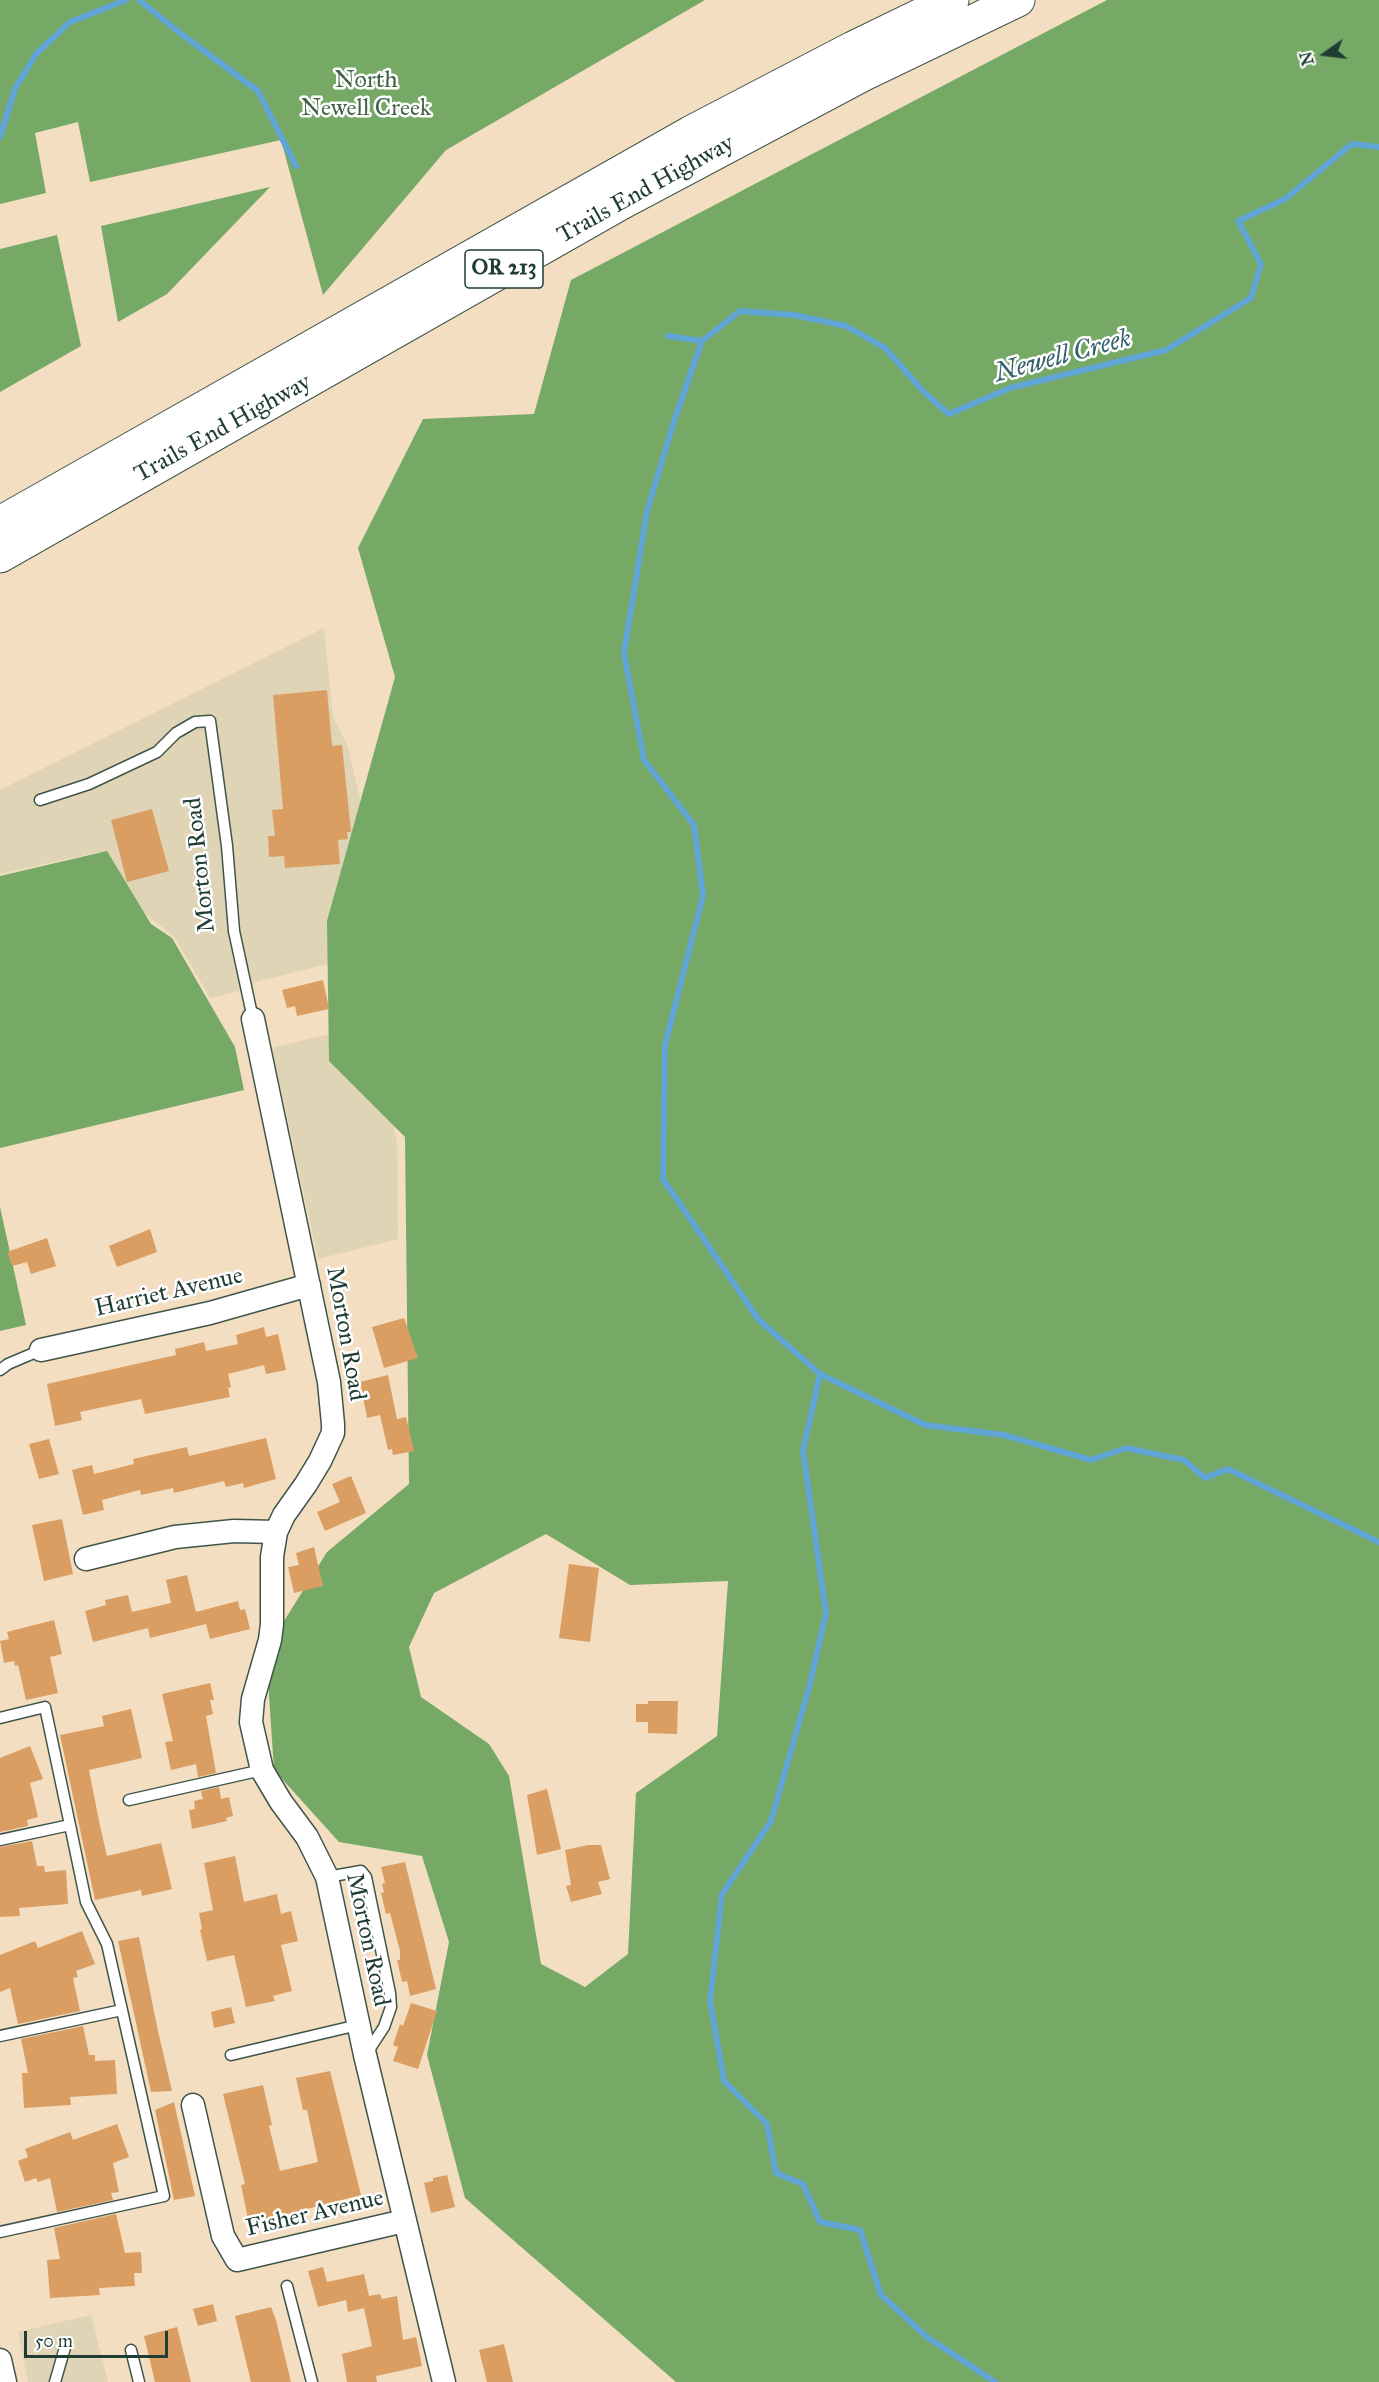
<!DOCTYPE html>
<style>
body{margin:0}
#map{position:relative;width:1379px;height:2382px;overflow:hidden;background:#f3dec1;font-family:"IM FELL Great Primer",serif}
canvas{display:block}
.north{position:absolute;left:1295px;top:24px;width:60px;height:60px;-webkit-text-stroke:4px #fff;paint-order:stroke;rotate:256deg;font-size:16px;font-weight:700;line-height:24px;text-align:center;color:#1f3d34}
.north::after{content:'';display:block;margin:auto;width:21px;height:27px;background:#1f3d34;clip-path:polygon(50% 0,100% 100%,50% 72%,0 100%)}
.scale{position:absolute;left:24px;top:2331px;width:144px;height:27px;box-sizing:border-box;border:3px solid #1f3d34;border-top:0;padding-left:8px;font-size:18px;line-height:21px;white-space:nowrap;color:#1f3d34;-webkit-text-stroke:4px #fff;paint-order:stroke}
</style>
<div id="map">
<canvas width="1379" height="2382"></canvas>
<div class="north">N</div>
<div class="scale">50 m</div>
</div>
<script>
const c = document.querySelector('canvas').getContext('2d');
c.lineJoin = 'round';
function paint(path, color) { c.fillStyle = color; c.fill(path, 'evenodd'); }
const toPath = rows => new Path2D(rows.map(r => 'M' + r).join(''));
function stroke(path, color, width, dash) { c.strokeStyle = color; c.lineWidth = width; c.lineCap = dash ? 'butt' : 'round'; c.setLineDash(dash || []); c.stroke(path); }
function drawText(font, color, halo, rows, align = 'center') {
  c.font = font + ' "IM FELL Great Primer",serif'; c.lineWidth = 5; c.setLineDash([]); c.textBaseline = 'middle'; c.strokeStyle = halo; c.fillStyle = color; for (const [text, x, y, turn = 0] of rows) {
    c.save(); c.translate(x, y); c.rotate((+turn || 0) * Math.PI / 180); c.textAlign = isNaN(turn) ? turn : align; if (halo) c.strokeText(text, 0, 0); c.fillText(text, 0, 0); c.restore();
  }
}
paint(toPath([
 [324,628,333,717,348,747,394,947,259,981,237,992,210,998,174,936,141,911,99,852,0,874,0,790],
 [371,1024,397,1143,398,1239,318,1259,272,1048],
 [91,2315,108,2382,28,2382,18,2332]
]), '#dfd4b5');
paint(toPath([
 [0,0,705,0,446,150,323,295,281,140,90,182,78,122,35,133,46,193,0,204],
 [1107,0,1379,0,1379,2382,676,2382,465,2198,427,2055,449,1942,422,1856,339,1842,274,1770,266,1650,327,1552,409,1484,405,1137,329,1061,327,921,395,677,358,548,423,419,534,414,571,280],
 [546,1534,630,1585,728,1581,717,1736,636,1793,628,1954,585,1987,541,1964,509,1776,489,1744,421,1697,409,1647,434,1593],
 [270,187,167,294,118,322,101,226],
 [57,235,81,346,0,392,0,249],
 [107,851,151,924,172,938,235,1047,244,1090,0,1148,0,876],
 [0,1207,26,1325,0,1331]
]), '#75a965');
stroke(toPath([
 [139,0,180,33,258,91,296,166],
 [0,137,15,89,36,54,70,22,126,0],
 [668,336,702,341,740,311,794,315,846,326,885,348,924,392,949,414,1010,388,1166,350,1251,298,1261,264,1238,221,1285,199,1352,144,1379,147],
 [702,341,675,418,647,511,624,653,644,760,694,825,703,896,665,1045,663,1179,758,1319,820,1374,925,1425,1004,1435,1091,1460,1126,1448,1184,1460,1205,1478,1228,1469,1379,1542],
 [820,1374,803,1451,826,1613,810,1684,771,1821,722,1894,710,2001,724,2081,767,2124,776,2173,803,2184,820,2222,860,2230,881,2295,927,2337,995,2382]
]), '#61a5d6', 6);
paint(toPath([
 [327,690,332,746,342,745,351,832,347,832,348,839,338,840,340,864,285,868,284,856,269,857,268,836,275,836,272,810,283,809,273,695],
 [152,809,169,871,127,882,111,820],
 [323,980,329,1009,297,1016,295,1006,287,1008,282,990],
 [150,1229,157,1252,117,1267,109,1246],
 [47,1238,56,1266,31,1274,27,1262,12,1266,7,1252],
 [404,1318,418,1358,384,1368,372,1327],
 [264,1327,266,1337,278,1334,286,1370,266,1374,264,1365,228,1374,231,1387,228,1388,230,1397,145,1414,141,1399,80,1412,82,1420,55,1426,47,1384,176,1355,175,1349,204,1342,206,1351,238,1344,236,1335],
 [388,1375,397,1419,406,1417,414,1451,393,1455,392,1449,388,1450,380,1415,367,1418,360,1382],
 [266,1438,276,1479,244,1488,243,1483,226,1487,224,1481,174,1493,173,1488,141,1495,140,1490,102,1500,104,1510,83,1515,72,1470,92,1465,94,1474,134,1464,133,1459,187,1447,189,1456],
 [49,1439,59,1474,39,1479,29,1444],
 [351,1476,366,1513,325,1531,317,1512,340,1502,332,1484],
 [62,1519,73,1574,44,1581,32,1525],
 [314,1547,323,1586,294,1593,288,1567,299,1565,296,1553],
 [569,1564,599,1568,590,1642,559,1638],
 [187,1575,196,1612,238,1601,240,1610,245,1609,250,1629,210,1639,206,1624,150,1638,148,1628,93,1642,85,1611,106,1605,105,1600,128,1595,132,1612,171,1603,166,1580],
 [54,1620,62,1654,50,1657,58,1693,26,1700,18,1665,15,1666,14,1661,4,1663,0,1641,9,1639,7,1632],
 [210,1683,214,1700,210,1700,213,1714,206,1716,216,1773,198,1777,196,1764,171,1770,165,1742,173,1741,162,1694],
 [648,1701,678,1701,677,1734,648,1733,648,1722,636,1722,636,1704,648,1704],
 [131,1709,142,1758,89,1770,100,1826,107,1856,161,1843,172,1889,142,1896,141,1890,95,1900,60,1735,104,1726,102,1716],
 [30,1746,43,1779,30,1783,38,1817,27,1820,28,1826,0,1832,0,1758],
 [219,1787,221,1799,229,1797,233,1816,226,1818,227,1821,192,1829,189,1810,195,1809,194,1801,203,1799,201,1791],
 [547,1789,561,1849,537,1855,527,1795],
 [32,1841,37,1866,44,1866,45,1872,66,1870,68,1904,19,1908,20,1916,0,1917,0,1847],
 [588,1845,601,1845,610,1879,598,1882,602,1894,571,1902,566,1886,571,1885,565,1850],
 [235,1856,244,1902,277,1894,281,1914,291,1911,298,1941,281,1945,292,1991,273,1996,275,2001,246,2007,234,1955,207,1961,200,1930,202,1929,199,1913,213,1910,204,1863],
 [405,1862,436,1989,410,1996,407,1981,402,1982,397,1960,400,1960,400,1951,390,1913,386,1914,381,1893,384,1892,382,1884,385,1883,381,1867],
 [82,1931,95,1964,76,1971,78,1977,73,1978,80,2011,18,2024,10,1988,0,1992,0,1955,35,1941,38,1948],
 [139,1937,158,2031,172,2091,151,2092,122,1959,118,1941],
 [411,2003,437,2011,418,2069,393,2061,398,2047,393,2045,400,2024,403,2026],
 [231,2007,235,2023,214,2028,211,2012],
 [83,2026,89,2055,95,2055,95,2061,115,2060,117,2094,70,2097,71,2105,24,2108,22,2073,28,2073,21,2039],
 [330,2071,361,2195,249,2224,241,2185,245,2184,223,2094,263,2085,272,2125,269,2126,280,2171,318,2162,307,2110,303,2110,296,2078],
 [174,2102,195,2196,174,2200,155,2110],
 [117,2124,129,2157,113,2163,119,2192,111,2193,113,2200,57,2212,50,2178,38,2182,36,2178,25,2182,18,2161,28,2157,25,2149,70,2132,73,2140],
 [447,2175,455,2207,431,2213,424,2183,433,2181,433,2178],
 [116,2214,125,2253,141,2252,142,2273,134,2273,135,2286,99,2288,100,2295,50,2298,47,2260,60,2259,54,2228],
 [323,2267,327,2282,364,2274,369,2296,380,2294,382,2299,397,2296,403,2340,416,2337,422,2366,376,2376,377,2382,347,2382,342,2354,372,2346,364,2308,348,2312,346,2300,318,2307,308,2271],
 [213,2304,217,2321,198,2326,193,2309],
 [271,2307,276,2320,291,2382,251,2382,235,2316],
 [177,2327,191,2382,155,2382,144,2336],
 [504,2344,513,2382,487,2382,479,2350]
]), '#db9e62');
const service = toPath([
 [40,800,89,784,157,752,176,733,195,722,210,721,227,846,234,931,253,1019],
 [0,1370,8,1364,41,1350],
 [0,1718,45,1707,70,1825],
 [129,1800,262,1770],
 [0,1840,70,1825,86,1902,107,1944,164,2196,0,2232],
 [327,1877,361,1871,366,1877,390,1993,391,2007,384,2027,367,2053],
 [0,2036,122,2010],
 [231,2055,358,2025],
 [287,2286,312,2382],
 [131,2350,139,2382],
 [55,2382,66,2344]
]);
const minor = toPath([
 [253,1019,329,1382,333,1424,333,1433,320,1461,306,1484,284,1515,276,1532,272,1557,272,1624,270,1640,253,1699,251,1722,262,1770,281,1802,307,1837,327,1877,365,2055,444,2382],
 [41,1350,210,1313,309,1285],
 [86,1559,175,1537,234,1531,276,1532],
 [193,2105,223,2236,237,2260,404,2221],
 [0,2360,5,2382]
]);
const trunk = toPath([
 [0,523,690,133,853,48,952,0],
 [0,556,621,203,862,75,1018,0]
]);
stroke(service, '#3f5549', 13);
stroke(minor, '#3f5549', 25);
stroke(trunk, '#3f5549', 35);
stroke(service, '#fff', 10);
stroke(minor, '#fff', 22);
stroke(trunk, '#fff', 33);
for (const [x, y, w] of [
 [504,269,78]
]) { const box = new Path2D(); box.roundRect(x - w / 2, y - 19, w, 38, 4.5); c.fillStyle = '#fff'; c.fill(box); stroke(box, '#1f3d34', 1.5); }
drawText('bold 22px', '#1f3d34', null, [
 ["OR 213",504,269]
]);
drawText('24px', '#426547', '#fff', [
 ["North",366,81],
 ["Newell Creek",366,109]
]);
drawText('24px', '#1f3d34', '#fff', [
 ["Trails End Highway",646,190,-29],
 ["Trails End Highway",223,429,-29],
 ["Morton Road",201,865,-96],
 ["Harriet Avenue",169,1293,-13],
 ["Morton Road",345,1334,80],
 ["Morton Road",367,1940,78],
 ["Fisher Avenue",315,2214,-13]
]);
drawText('italic 26px', '#36616d', '#fff', [
 ["Newell Creek",1063,357,-15]
]);
</script>
